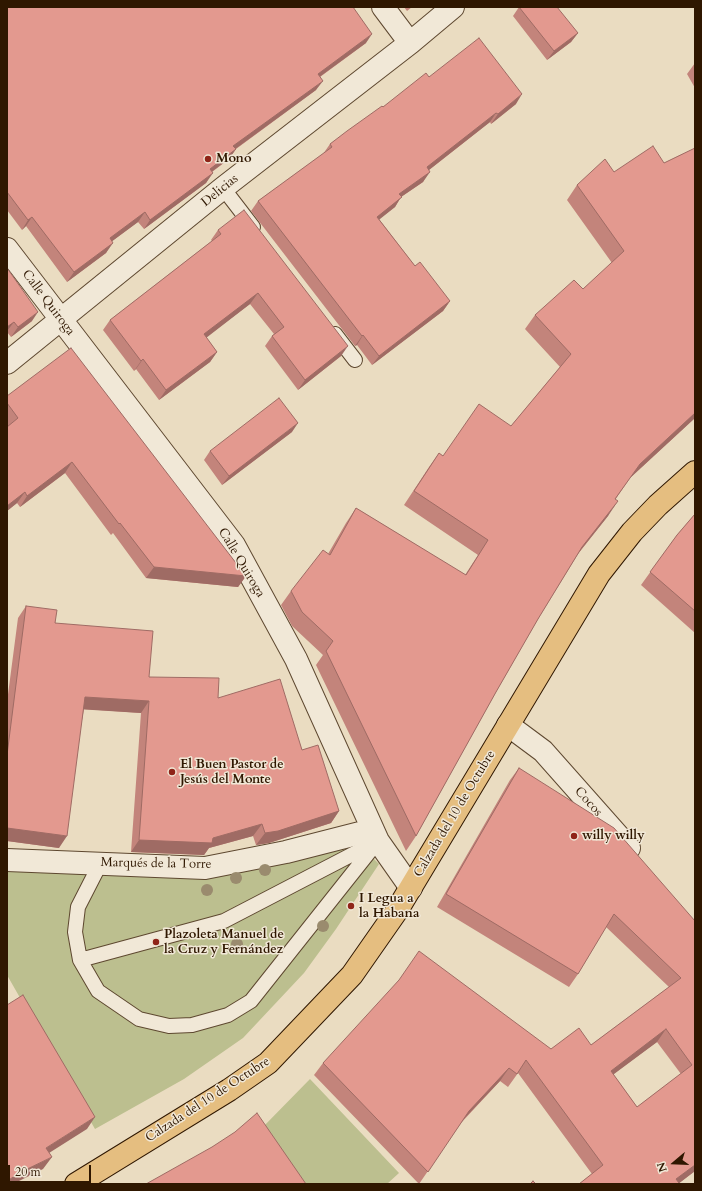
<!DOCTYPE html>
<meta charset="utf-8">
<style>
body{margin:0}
#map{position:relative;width:702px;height:1191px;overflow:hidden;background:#eadcc1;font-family:Cardo,serif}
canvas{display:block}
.frame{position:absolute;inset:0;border:8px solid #2f1700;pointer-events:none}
.north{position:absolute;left:654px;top:1143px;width:40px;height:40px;-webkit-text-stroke:3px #f1e8d7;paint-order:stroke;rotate:251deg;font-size:11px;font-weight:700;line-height:16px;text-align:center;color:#2f1700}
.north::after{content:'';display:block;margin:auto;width:14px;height:18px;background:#2f1700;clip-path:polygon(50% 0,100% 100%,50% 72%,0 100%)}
.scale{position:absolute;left:8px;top:1165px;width:83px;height:18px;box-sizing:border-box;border:2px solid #2f1700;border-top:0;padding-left:5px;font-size:12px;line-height:14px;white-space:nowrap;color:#2f1700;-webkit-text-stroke:3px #f1e8d7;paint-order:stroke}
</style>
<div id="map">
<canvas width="702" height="1191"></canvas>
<div class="frame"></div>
<div class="north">N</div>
<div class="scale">20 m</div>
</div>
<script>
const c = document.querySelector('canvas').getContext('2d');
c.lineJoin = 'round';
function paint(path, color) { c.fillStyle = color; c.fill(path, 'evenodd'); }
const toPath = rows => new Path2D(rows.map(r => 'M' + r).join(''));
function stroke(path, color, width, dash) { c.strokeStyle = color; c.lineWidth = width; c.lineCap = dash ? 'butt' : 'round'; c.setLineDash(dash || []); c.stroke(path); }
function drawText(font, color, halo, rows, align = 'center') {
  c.font = font + ' Cardo,serif'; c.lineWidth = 3; c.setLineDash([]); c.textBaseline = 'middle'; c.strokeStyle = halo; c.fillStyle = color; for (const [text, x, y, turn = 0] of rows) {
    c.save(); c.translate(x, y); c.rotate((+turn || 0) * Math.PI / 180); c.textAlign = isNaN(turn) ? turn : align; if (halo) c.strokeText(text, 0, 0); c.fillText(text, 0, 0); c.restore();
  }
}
paint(toPath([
 [359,844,379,864,336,929,304,973,243,1038,184,1079,95,1129,7,975,7,864,78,868],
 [310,1079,399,1173,387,1184,302,1184,262,1128]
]), '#bcbf8f');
const service = toPath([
 [223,188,253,227],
 [335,334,355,360],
 [80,960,224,921,378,841,251,1001,228,1015,192,1025,169,1026,139,1019,98,991,80,960,75,932,78,907,100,864]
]);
const minor = toPath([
 [383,7,410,43],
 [7,249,234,545,296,659,378,841,411,888],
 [7,363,223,188,410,43,453,7],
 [7,860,205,868,286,852,372,830]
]);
const tertiary = toPath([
 [508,725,543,751,629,848]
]);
const primary = toPath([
 [76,1184,229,1090,268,1063,352,975,396,912,599,574,632,532,658,505,695,472]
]);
stroke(service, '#5e4830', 16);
stroke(minor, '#5e4830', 24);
stroke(tertiary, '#5e4830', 24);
stroke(primary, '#2f1700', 24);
stroke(service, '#f1e8d7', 14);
stroke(minor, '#f1e8d7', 22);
stroke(tertiary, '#f1e8d7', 22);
stroke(primary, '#e5be80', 22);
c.fillStyle = '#9a8b6e';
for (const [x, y] of [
 [265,870],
 [236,878],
 [207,890],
 [323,926],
 [237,944]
]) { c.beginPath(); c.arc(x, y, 6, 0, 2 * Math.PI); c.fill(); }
paint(toPath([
 [7,7,366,43,320,77,316,90,236,149,229,159,212,172,206,183,144,229,138,222,112,241,106,253,67,282,26,226,22,230,7,210],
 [404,7,412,7,407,11],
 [519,7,578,33,571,42,547,60,513,16],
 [695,63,695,88,687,74],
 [429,77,516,104,491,124,490,122,429,170,423,182,401,197,395,207,379,219,415,266,450,301,443,311,372,365,357,345,355,346,251,211,258,201,323,154,330,144,383,107],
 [695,148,695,418,630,478,615,500,608,516,578,554,538,619,496,692,416,836,406,851,316,665,323,655,292,626,281,605,291,591,328,554,346,523,356,508,465,575,478,555,404,505,429,467,439,453,443,456,511,426,560,367,525,329,535,315,583,289,612,263,567,200,577,185,614,172,664,163],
 [218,230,341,356,298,390,265,346,272,336,274,334,250,304,206,337,217,352,210,362,159,400,136,369,134,371,103,330,110,320,212,241,211,240],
 [7,268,32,321,11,337,7,332],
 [7,396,246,576,238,587,146,578,113,533,111,535,65,473,20,507,17,503,7,511,7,427,8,426,7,424],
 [292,432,222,485,204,460,210,451],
 [695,514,695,633,641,585,677,535],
 [26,606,149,677,218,698,302,750,339,811,331,823,269,843,256,845,253,836,209,848,204,855,131,852,141,713,84,709,59,848,7,841,7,702,18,618],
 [519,768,695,921,695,1171,678,1184,579,1184,592,1174,518,1073,508,1087,500,1081,461,1123,419,1184,314,1075,323,1063,551,1049,591,1045,669,987,606,927,578,974,569,987,437,907,510,780],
 [657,1042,681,1074,637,1107,613,1074]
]), '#c3847b');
paint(toPath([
 [578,33,571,42,547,60,554,51],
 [372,34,366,43,311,83,318,74],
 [323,81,316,90,227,155,233,146],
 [522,94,516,104,491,124,498,114],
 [496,113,490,122,420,177,427,167],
 [236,149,229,159,203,178,210,169],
 [430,172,423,182,401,197,395,207,370,227,377,217,399,194],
 [213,173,206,183,144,229,150,220],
 [145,212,138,222,103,248,110,238],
 [32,217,26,226,22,230,28,220],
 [113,243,106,253,67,282,74,272],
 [258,293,250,304,197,345,204,334],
 [450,301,443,311,372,365,379,356],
 [38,312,32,321,11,337,18,327],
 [14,322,7,331,7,332,7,327],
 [363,335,357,345,355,346,362,336],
 [348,346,341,356,298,390,305,380],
 [217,352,210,362,159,400,166,390],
 [143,359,136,369,134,371,141,361],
 [695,413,695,418,630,478,640,464],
 [298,423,292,432,222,485,229,476],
 [72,462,65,473,20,507,27,496],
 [25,492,17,503,7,511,7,506],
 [618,501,608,516,572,561,582,547],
 [154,567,246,576,238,587,146,578],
 [85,697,149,701,141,713,77,709],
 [339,811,331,823,269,843,256,845,265,833],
 [262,824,253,836,209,848,204,855,131,852,139,840,213,838],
 [7,828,67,836,59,848,7,841],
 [666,1029,657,1042,602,1083,611,1071],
 [509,1068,500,1081,460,1123,469,1111],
 [95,1117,87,1129,38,1160,46,1148],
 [52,1157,43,1169,13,1184,7,1184,7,1181,21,1172],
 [695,1165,695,1171,678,1184,676,1179]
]), '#9f6b64');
const building = toPath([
 [7,7,353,7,372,34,318,74,323,81,233,146,236,149,210,169,213,173,150,220,145,212,110,238,113,243,74,272,32,217,28,220,7,192,7,7],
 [519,7,557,7,578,33,554,51,519,7],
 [479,38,522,94,498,114,496,113,427,167,430,172,399,194,402,197,377,217,415,266,420,262,450,301,379,356,363,335,362,336,258,201,332,147,330,144,347,131,382,106,383,107,426,73,429,77,479,38],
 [653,146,664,163,695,148,695,413,640,464,615,499,618,501,582,547,538,619,496,692,416,836,326,651,333,641,302,612,291,591,323,550,330,555,356,508,466,575,488,540,414,491,439,453,443,456,479,404,511,426,571,354,535,315,574,280,583,289,624,251,577,185,605,159,614,172,653,146],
 [244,210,348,346,305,380,272,336,284,327,258,293,204,334,217,352,166,390,143,359,141,361,110,320,221,234,218,230,244,210],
 [7,268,38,312,18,327,14,322,7,327,7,268],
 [71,348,246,576,154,567,120,523,119,524,72,462,27,496,25,492,7,506,7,427,18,418,7,403,7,396,71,348],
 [279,398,298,423,229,476,210,451,279,398],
 [695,514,695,611,650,572,677,535,695,514],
 [26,606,57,610,55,623,153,631,149,677,219,678,218,698,280,679,302,750,318,745,339,811,278,831,265,833,262,824,213,838,212,843,139,840,149,701,85,697,67,836,7,828,7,755,26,606],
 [519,768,614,828,695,921,695,1165,676,1179,679,1183,678,1184,579,1184,603,1165,526,1060,517,1074,509,1068,469,1111,428,1172,323,1063,399,980,419,951,551,1049,579,1028,591,1045,681,978,614,914,578,974,446,894,519,768],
 [666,1029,692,1065,637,1107,611,1071,666,1029],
 [23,995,95,1117,46,1148,52,1157,21,1172,7,1181,7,1005,23,995],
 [257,1113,306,1184,146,1184,212,1147,235,1132,257,1113],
 [533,1181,536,1184,530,1184,533,1181]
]);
paint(building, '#e3998f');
stroke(building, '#9f6b64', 1);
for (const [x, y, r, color] of [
 [208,159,4,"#8f2418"],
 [172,772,4,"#8f2418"],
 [574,836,4,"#8f2418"],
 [351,906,4,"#8f2418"],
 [156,942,4,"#8f2418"]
]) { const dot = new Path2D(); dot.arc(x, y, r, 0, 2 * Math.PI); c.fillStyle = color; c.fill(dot); stroke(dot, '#f1e8d7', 1.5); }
drawText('bold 13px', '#2f1700', '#f1e8d7', [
 ["Mono",216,159],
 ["El Buen Pastor de",180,765],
 ["Jesús del Monte",180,780],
 ["willy willy",582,836],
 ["I Legua a",359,899],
 ["la Habana",359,914],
 ["Plazoleta Manuel de",164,935],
 ["la Cruz y Fernández",164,950]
], 'left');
drawText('13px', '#2f1700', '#f1e8d7', [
 ["Delicias",220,191,-39],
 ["Calle Quiroga",48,303,53],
 ["Calle Quiroga",241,563,59],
 ["Cocos",588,802,48],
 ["Calzada del 10 de Octubre",455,814,-59],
 ["Marqués de la Torre",156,864,1],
 ["Calzada del 10 de Octubre",208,1100,-33]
]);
</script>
